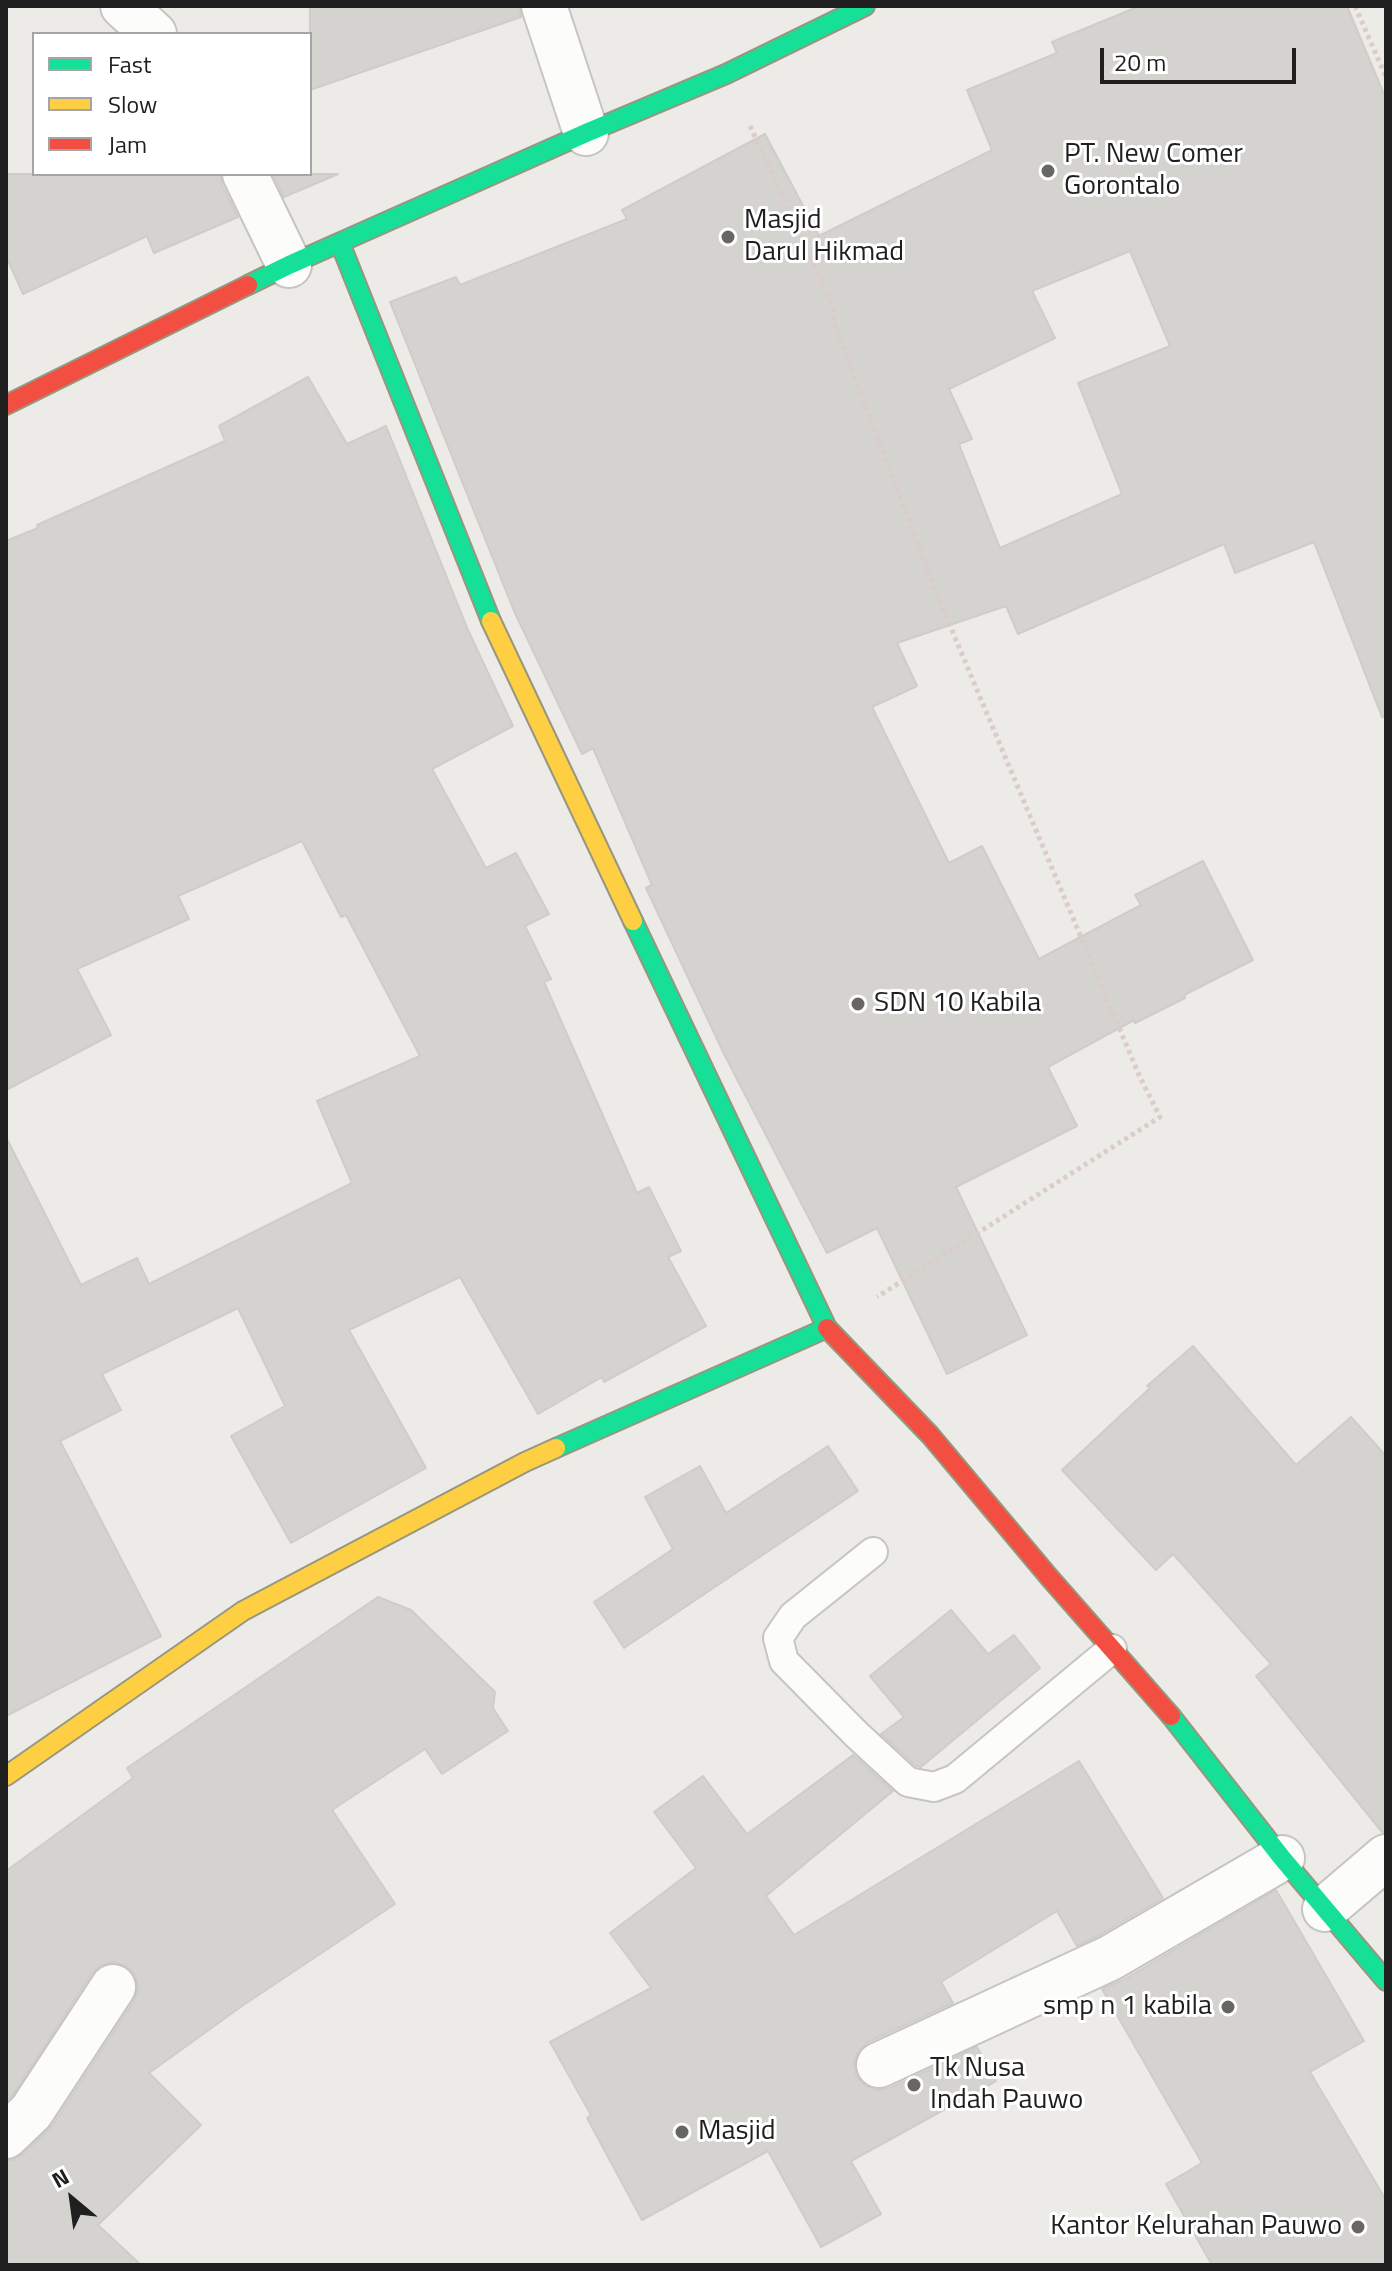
<!DOCTYPE html>
<style>
body{margin:0}
#map{position:relative;width:1392px;height:2271px;overflow:hidden;background:#edebe7;font-family:"Titillium Web",sans-serif}
canvas{display:block}
.frame{position:absolute;inset:0;border:8px solid #1f1f1f;pointer-events:none}
.legend{position:absolute;left:32px;top:32px;width:280px;height:144px;box-sizing:border-box;background:#fff;border:2px solid #a5a5a5;margin:0;padding:10px 14px;list-style:none;font-size:24px;color:#1f1f1f}
.legend li{display:flex;align-items:center;gap:16px;height:40px}
.legend b{width:40px;border:2px solid #a5a5a5}
.north{position:absolute;left:32px;top:2159px;width:80px;height:80px;-webkit-text-stroke:6px #fff;paint-order:stroke;rotate:331deg;font-size:22px;font-weight:700;line-height:32px;text-align:center;color:#1f1f1f}
.north::after{content:'';display:block;margin:auto;width:28px;height:36px;background:#1f1f1f;clip-path:polygon(50% 0,100% 100%,50% 72%,0 100%)}
.scale{position:absolute;left:1100px;top:48px;width:196px;height:36px;box-sizing:border-box;border:4px solid #1f1f1f;border-top:0;padding-left:10px;font-size:24px;line-height:28px;white-space:nowrap;color:#1f1f1f;-webkit-text-stroke:6px #fff;paint-order:stroke}
</style>
<div id="map">
<canvas width="1392" height="2271"></canvas>
<div class="frame"></div>
<ul class="legend">
<li><b style="height:10px;background:#16e098"></b>Fast</li>
<li><b style="height:10px;background:#ffcf43"></b>Slow</li>
<li><b style="height:10px;background:#f24e42"></b>Jam</li>
</ul>
<div class="north">N</div>
<div class="scale">20 m</div>
</div>
<script>
const c = document.querySelector('canvas').getContext('2d');
c.lineJoin = 'round';
function paint(path, color) { c.fillStyle = color; c.fill(path, 'evenodd'); }
const toPath = rows => new Path2D(rows.map(r => 'M' + r).join(''));
function stroke(path, color, width, dash) { c.strokeStyle = color; c.lineWidth = width; c.lineCap = dash ? 'butt' : 'round'; c.setLineDash(dash || []); c.stroke(path); }
function drawText(font, color, halo, rows, align = 'center') {
  c.font = font + ' "Titillium Web",sans-serif'; c.lineWidth = 6; c.setLineDash([]); c.textBaseline = 'middle'; c.strokeStyle = halo; c.fillStyle = color; for (const [text, x, y, turn = 0] of rows) {
    c.save(); c.translate(x, y); c.rotate((+turn || 0) * Math.PI / 180); c.textAlign = isNaN(turn) ? turn : align; if (halo) c.strokeText(text, 0, 0); c.fillText(text, 0, 0); c.restore();
  }
}
const building = toPath([
 [310,6,520,6,521,17,310,90,310,6],
 [1140,6,1347,6,1386,99,1386,716,1382,717,1314,542,1235,573,1224,544,1018,634,1006,606,897,643,917,686,872,707,949,863,982,846,1039,959,1141,905,1135,895,1203,861,1253,960,1184,995,1185,998,1135,1023,1134,1020,1048,1067,1077,1126,956,1187,1027,1335,947,1374,877,1228,827,1253,724,1054,646,888,652,885,593,748,582,754,514,611,390,302,456,277,460,285,627,219,622,210,765,134,819,236,992,150,967,90,1057,53,1052,42,1140,6],
 [1130,251,1170,346,1078,383,1122,494,1000,548,959,444,972,439,949,389,1055,338,1032,291,1130,251],
 [6,174,220,174,222,185,238,217,154,253,147,236,23,294,6,256,6,174],
 [273,174,338,174,284,197,273,174],
 [308,377,347,444,386,426,468,630,513,726,432,769,486,868,516,853,549,914,525,926,551,979,544,982,637,1193,649,1187,681,1251,668,1257,706,1326,604,1382,602,1377,538,1414,460,1277,349,1330,426,1468,291,1543,231,1436,285,1406,238,1308,102,1374,121,1410,60,1441,161,1636,6,1716,6,1137,81,1285,137,1258,149,1284,352,1183,317,1101,420,1056,346,915,341,917,302,841,178,896,189,919,77,969,111,1035,6,1090,6,541,38,528,37,525,225,441,219,426,308,377],
 [1193,1346,1296,1465,1351,1417,1386,1456,1386,1833,1382,1832,1256,1676,1271,1664,1173,1554,1156,1570,1062,1470,1150,1388,1147,1386,1193,1346],
 [828,1446,858,1491,624,1648,594,1602,673,1549,645,1497,700,1466,726,1513,828,1446],
 [378,1597,411,1610,495,1692,493,1708,508,1731,442,1774,425,1749,332,1810,395,1904,242,2006,149,2073,201,2125,98,2225,141,2265,6,2265,6,2160,13,2160,23,2154,52,2126,134,2001,138,1988,135,1975,126,1966,114,1962,101,1965,92,1973,12,2096,6,2101,6,1871,133,1778,127,1768,378,1597],
 [951,1610,988,1654,1014,1635,1040,1668,921,1767,916,1766,881,1734,904,1717,870,1676,951,1610],
 [853,1755,893,1791,766,1896,794,1935,1079,1761,1163,1898,1098,1936,1077,1946,1057,1911,941,1982,953,2003,868,2042,859,2050,854,2062,856,2075,864,2085,876,2090,890,2088,977,2047,996,2081,851,2161,881,2214,821,2247,768,2151,642,2220,587,2118,591,2115,550,2042,651,1988,610,1933,696,1868,654,1812,703,1776,747,1834,853,1755],
 [1276,1890,1364,2041,1310,2072,1386,2200,1386,2265,1212,2265,1166,2184,1202,2163,1102,1989,1123,1980,1276,1890]
]);
paint(building, '#d5d3d0');
stroke(building, '#d0ccc8', 2);
const lane = toPath([
 [873,1552,793,1616,778,1638,784,1661,856,1734,908,1782,934,1787,955,1779,1112,1649]
]);
const street = toPath([
 [123,6,154,34],
 [544,6,586,133],
 [245,174,289,265],
 [1325,1909,1386,1857],
 [879,2065,1110,1958,1282,1858],
 [6,2136,31,2112,113,1987]
]);
const fast = toPath([
 [340,243,491,621],
 [248,285,289,265,586,133,726,74,865,6],
 [556,1448,827,1328,633,921],
 [1171,1716,1282,1858,1386,1981]
]);
const slow = toPath([
 [491,621,633,921],
 [6,1776,243,1611,525,1462,556,1448]
]);
const jam = toPath([
 [6,405,248,285],
 [827,1328,930,1435,1049,1577,1171,1716]
]);
stroke(lane, '#c6c5c3', 32);
stroke(street, '#c6c5c3', 48);
stroke(fast, '#97977e', 22);
stroke(slow, '#97977e', 22);
stroke(jam, '#97977e', 22);
stroke(toPath([
 [1355,6,1386,77],
 [750,126,833,306,834,323,935,590,1139,1075,1160,1117,877,1297]
]), '#dbccca', 5, [4, 4]);
stroke(lane, '#fcfcfb', 28);
stroke(street, '#fcfcfb', 44);
stroke(fast, '#16e098', 18);
stroke(slow, '#ffcf43', 18);
stroke(jam, '#f24e42', 18);
for (const [x, y, r, color] of [
 [1048,171,8,"#676665"],
 [728,237,8,"#676665"],
 [858,1004,8,"#676665"],
 [1228,2007,8,"#676665"],
 [914,2085,8,"#676665"],
 [682,2132,8,"#676665"],
 [1358,2227,8,"#676665"]
]) { const dot = new Path2D(); dot.arc(x, y, r, 0, 2 * Math.PI); c.fillStyle = color; c.fill(dot); stroke(dot, '#fff', 3); }
drawText('28px', '#1f1f1f', '#fff', [
 ["PT. New Comer",1064,155],
 ["Gorontalo",1064,187],
 ["Masjid",744,221],
 ["Darul Hikmad",744,253],
 ["SDN 10 Kabila",874,1004],
 ["smp n 1 kabila",1212,2007,"right"],
 ["Tk Nusa",930,2069],
 ["Indah Pauwo",930,2101],
 ["Masjid",698,2132],
 ["Kantor Kelurahan Pauwo",1342,2227,"right"]
], 'left');
</script>
